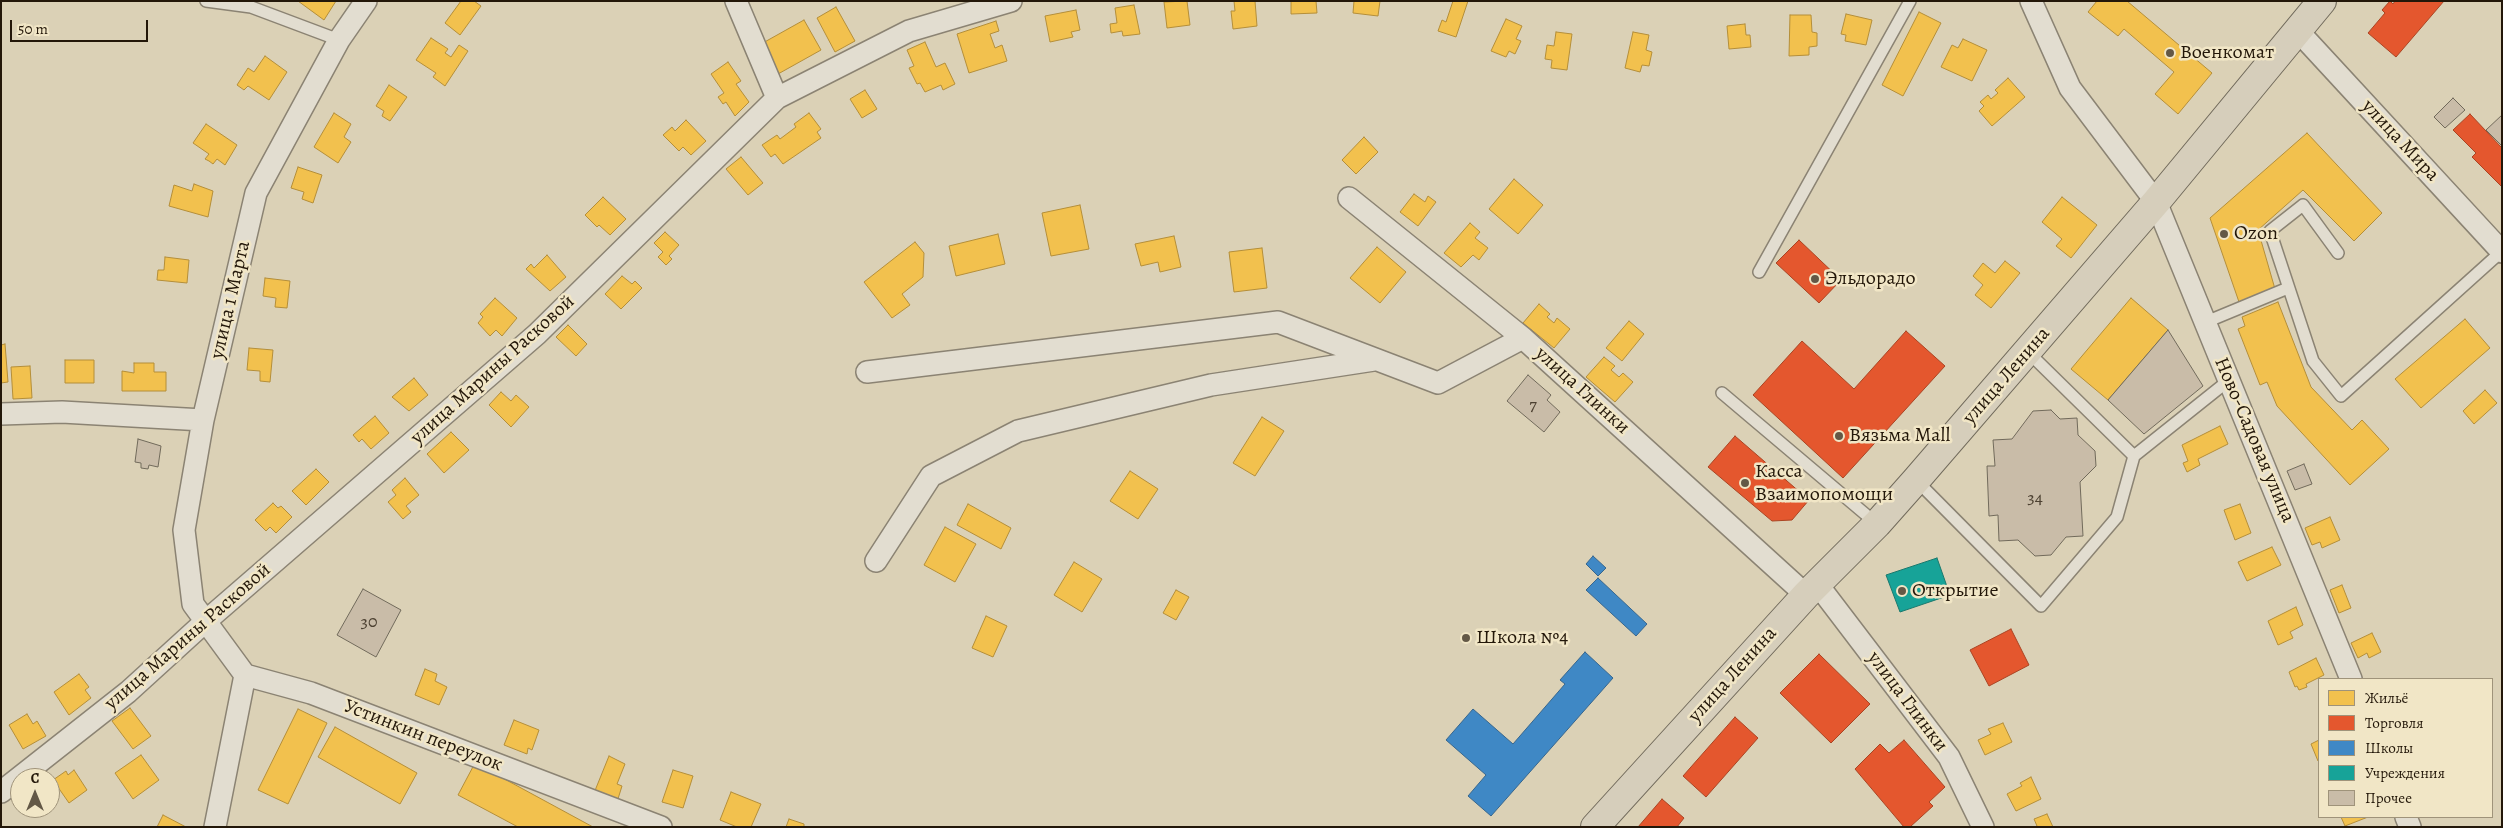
<!DOCTYPE html>
<meta charset="utf-8">
<style>
body{margin:0}
#map{position:relative;width:2503px;height:828px;overflow:hidden;background:#dbd1b6;font-family:Alegreya,serif}
canvas{display:block}
.frame{position:absolute;inset:0;border:2px solid #231709;pointer-events:none}
.legend{position:absolute;left:2318px;top:678px;width:175px;height:140px;box-sizing:border-box;background:#f1e6c6;border:1px solid #9f937a;margin:0;padding:6px 9px;list-style:none;font-size:15px;color:#231709}
.legend li{display:flex;align-items:center;gap:10px;height:25px}
.legend b{width:25px;border:1px solid #9f937a}
.north{position:absolute;left:10px;top:768px;width:50px;height:50px;box-sizing:border-box;background:#f1e6c6;border:1px solid #9f937a;border-radius:50%;rotate:0deg;font-size:14px;font-weight:700;line-height:20px;text-align:center;color:#231709}
.north::after{content:'';display:block;margin:auto;width:18px;height:22px;background:#635846;clip-path:polygon(50% 0,100% 100%,50% 72%,0 100%)}
.scale{position:absolute;left:10px;top:20px;width:138px;height:22px;box-sizing:border-box;border:2px solid #231709;border-top:0;padding-left:6px;font-size:15px;line-height:18px;white-space:nowrap;color:#231709;-webkit-text-stroke:4px #f1e6c6;paint-order:stroke}
</style>
<div id="map">
<canvas width="2503" height="828"></canvas>
<div class="frame"></div>
<ul class="legend">
<li><b style="height:14px;background:#f2c14e"></b>Жильё</li>
<li><b style="height:14px;background:#e4572e"></b>Торговля</li>
<li><b style="height:14px;background:#3f88c5"></b>Школы</li>
<li><b style="height:14px;background:#17a398"></b>Учреждения</li>
<li><b style="height:14px;background:#c9bca8"></b>Прочее</li>
</ul>
<div class="north">С</div>
<div class="scale">50 m</div>
</div>
<script>
const c = document.querySelector('canvas').getContext('2d');
c.lineJoin = 'round';
function paint(path, color) { c.fillStyle = color; c.fill(path, 'evenodd'); }
const toPath = rows => new Path2D(rows.map(r => 'M' + r).join(''));
function stroke(path, color, width, dash) { c.strokeStyle = color; c.lineWidth = width; c.lineCap = dash ? 'butt' : 'round'; c.setLineDash(dash || []); c.stroke(path); }
function drawText(font, color, halo, rows, align = 'center') {
  c.font = font + ' Alegreya,serif'; c.lineWidth = 5; c.setLineDash([]); c.textBaseline = 'middle'; c.strokeStyle = halo; c.fillStyle = color; for (const [text, x, y, turn = 0] of rows) {
    c.save(); c.translate(x, y); c.rotate((+turn || 0) * Math.PI / 180); c.textAlign = isNaN(turn) ? turn : align; if (halo) c.strokeText(text, 0, 0); c.fillText(text, 0, 0); c.restore();
  }
}
const homes = toPath([
 [298,1,336,1,324,20,298,1],
 [461,1,474,1,481,6,460,35,445,23,461,1],
 [1187,1,1190,25,1167,28,1164,2,1187,1],
 [1234,1,1255,1,1257,26,1233,29,1231,11,1235,11,1234,1],
 [1291,1,1316,1,1317,13,1291,14,1291,1],
 [1354,1,1380,1,1378,16,1353,13,1354,1],
 [1453,1,1468,1,1456,37,1438,31,1442,20,1446,22,1453,1],
 [2097,1,2127,1,2212,73,2178,114,2155,94,2174,72,2124,29,2118,36,2088,12,2097,1],
 [1134,5,1140,34,1123,36,1122,31,1111,33,1110,24,1117,23,1115,8,1134,5],
 [836,7,855,41,835,52,817,18,836,7],
 [1076,10,1080,30,1071,32,1073,37,1050,42,1045,16,1076,10],
 [1919,12,1941,23,1903,96,1882,85,1919,12],
 [1846,14,1872,20,1866,45,1845,41,1846,35,1841,34,1846,14],
 [1790,15,1811,15,1812,32,1817,33,1817,46,1809,47,1809,55,1789,56,1790,15],
 [1506,19,1522,26,1516,39,1521,41,1515,54,1509,51,1506,57,1491,51,1506,19],
 [804,20,821,50,778,74,761,44,804,20],
 [996,21,999,31,990,34,995,48,1002,45,1007,61,969,73,957,34,996,21],
 [1745,24,1746,35,1750,35,1751,47,1729,49,1727,26,1745,24],
 [1556,32,1572,34,1567,70,1551,68,1552,60,1545,59,1547,45,1554,46,1556,32],
 [1633,32,1649,35,1646,50,1652,52,1649,66,1642,65,1640,72,1625,68,1633,32],
 [431,38,448,49,445,53,451,57,459,45,468,51,445,86,433,77,436,73,416,60,431,38],
 [1963,39,1987,50,1972,81,1941,67,1952,45,1958,48,1963,39],
 [925,42,936,67,945,63,955,84,943,90,941,85,925,92,920,83,917,84,909,68,914,66,907,50,925,42],
 [265,56,287,72,269,100,248,86,244,90,237,85,248,68,254,72,265,56],
 [728,62,741,81,736,84,749,102,735,116,726,102,723,104,718,97,724,93,711,74,728,62],
 [2008,78,2025,97,1992,126,1979,111,1984,106,1980,102,1988,95,1991,99,1998,93,1995,90,2008,78],
 [389,85,407,97,390,121,382,116,384,111,376,106,389,85],
 [865,90,877,109,862,118,850,99,865,90],
 [334,113,351,124,344,137,351,142,338,163,314,147,334,113],
 [809,113,821,129,817,132,821,138,783,164,775,154,771,157,762,145,777,135,780,139,796,127,794,124,809,113],
 [686,120,706,141,691,155,683,147,679,151,663,135,672,127,675,131,686,120],
 [206,124,237,145,225,165,217,159,213,164,209,161,205,159,209,154,193,143,206,124],
 [2307,133,2382,213,2354,241,2303,190,2258,230,2275,289,2239,302,2210,218,2307,133],
 [1364,137,1378,152,1356,174,1342,160,1364,137],
 [741,157,763,183,748,195,726,169,741,157],
 [298,167,322,175,313,203,302,199,304,192,291,188,298,167],
 [1514,179,1543,205,1518,234,1489,209,1514,179],
 [194,184,213,191,208,217,169,206,174,185,192,191,194,184],
 [1414,194,1425,202,1428,196,1436,202,1418,226,1400,212,1414,194],
 [603,197,626,219,610,235,599,225,597,227,585,215,603,197],
 [2062,197,2097,225,2071,258,2056,246,2062,239,2042,222,2062,197],
 [1080,205,1089,249,1051,256,1042,213,1080,205],
 [1470,223,1480,232,1475,238,1488,248,1479,260,1473,255,1461,267,1444,253,1470,223],
 [665,232,679,245,669,256,672,259,666,265,658,257,663,252,654,243,665,232],
 [998,234,1005,264,956,276,949,246,998,234],
 [1174,236,1181,267,1160,272,1158,262,1141,266,1135,244,1174,236],
 [915,242,924,253,923,277,902,294,910,305,892,318,864,282,915,242],
 [1377,247,1406,272,1380,303,1350,278,1377,247],
 [1262,248,1267,288,1234,292,1229,252,1262,248],
 [547,255,566,277,550,291,526,269,531,264,534,268,547,255],
 [165,257,189,260,187,283,157,280,158,270,164,270,165,257],
 [2005,261,2020,273,1991,308,1975,295,1983,285,1973,276,1983,263,1995,273,2005,261],
 [622,276,632,284,635,281,642,288,621,309,605,294,622,276],
 [265,278,290,281,287,308,275,307,276,298,263,296,265,278],
 [495,298,517,318,502,336,496,330,490,336,478,323,483,317,480,314,495,298],
 [2131,298,2168,330,2108,400,2071,369,2131,298],
 [2278,302,2311,387,2352,430,2362,420,2389,449,2350,485,2277,406,2267,382,2260,385,2238,329,2245,326,2242,317,2278,302],
 [1539,304,1550,314,1547,317,1554,323,1557,318,1570,329,1554,348,1523,323,1539,304],
 [2465,319,2490,348,2421,408,2395,379,2465,319],
 [1629,321,1644,334,1622,361,1606,348,1629,321],
 [568,325,587,344,576,356,556,337,568,325],
 [5,344,8,382,1,383,1,345,5,344],
 [249,348,273,350,270,382,260,381,260,371,247,370,249,348],
 [1604,357,1615,366,1611,370,1619,377,1623,373,1633,382,1615,402,1586,377,1604,357],
 [65,360,94,360,94,383,65,383,65,360],
 [134,363,154,363,154,372,166,372,166,391,122,391,122,371,134,373,134,363],
 [30,366,32,398,13,399,11,367,30,366],
 [414,378,428,395,409,411,392,397,414,378],
 [2485,390,2497,403,2474,424,2463,411,2485,390],
 [501,392,511,401,516,395,529,407,511,427,489,405,501,392],
 [375,416,389,433,371,449,362,439,359,442,353,435,375,416],
 [1262,417,1284,431,1255,476,1233,463,1262,417],
 [2220,426,2228,444,2198,459,2200,465,2187,472,2183,463,2188,461,2182,445,2220,426],
 [451,432,469,450,444,473,427,454,451,432],
 [316,469,329,482,306,505,292,491,316,469],
 [1130,471,1158,489,1138,519,1110,501,1130,471],
 [405,478,419,495,406,506,411,512,403,519,388,502,396,495,392,490,405,478],
 [273,503,278,508,281,506,292,517,276,533,270,527,266,531,255,520,273,503],
 [968,504,1011,528,1001,549,957,525,968,504],
 [2240,504,2251,533,2235,540,2224,510,2240,504],
 [2330,517,2340,540,2322,548,2320,542,2312,545,2305,528,2330,517],
 [945,527,976,544,955,582,924,565,945,527],
 [2272,547,2281,565,2247,581,2238,562,2272,547],
 [1074,562,1102,579,1082,612,1054,595,1074,562],
 [2342,585,2351,608,2339,613,2330,590,2342,585],
 [1176,590,1189,597,1176,620,1163,613,1176,590],
 [2296,607,2303,625,2290,632,2293,638,2278,645,2268,621,2296,607],
 [986,616,1007,626,993,657,972,648,986,616],
 [2372,633,2381,652,2369,658,2367,653,2358,658,2351,643,2372,633],
 [2316,658,2324,675,2306,684,2307,687,2299,690,2297,686,2295,687,2289,672,2316,658],
 [425,669,437,674,435,681,447,687,439,705,415,695,425,669],
 [79,674,89,687,85,690,91,698,69,715,54,692,79,674],
 [130,708,151,736,133,749,112,721,130,708],
 [298,709,327,723,288,804,258,790,298,709],
 [27,714,33,724,37,721,46,736,23,749,9,725,27,714],
 [514,720,539,730,532,750,528,748,527,754,504,745,514,720],
 [2003,723,2012,742,1985,755,1978,740,1991,734,1988,729,2003,723],
 [335,727,417,773,400,804,318,757,335,727],
 [2319,740,2319,760,2318,761,2311,744,2319,740],
 [141,755,159,780,133,799,115,773,141,755],
 [609,756,625,764,617,784,622,786,617,802,594,793,609,756],
 [475,763,593,827,518,827,458,795,475,763],
 [74,770,87,790,69,803,53,780,66,771,68,775,74,770],
 [673,770,693,776,683,808,662,802,673,770],
 [2031,777,2041,799,2016,811,2007,794,2022,786,2020,783,2031,777],
 [731,792,761,804,751,827,737,827,720,820,731,792],
 [2047,814,2053,827,2035,827,2037,826,2034,819,2047,814],
 [163,815,186,827,157,827,163,815],
 [2341,817,2368,817,2345,826,2341,817],
 [789,819,804,824,804,827,786,827,789,819]
]);
paint(homes, '#f2c14e');
stroke(homes, '#b48e39', 1);
const shops = toPath([
 [2390,1,2393,4,2395,1,2444,1,2396,57,2368,33,2385,13,2382,10,2390,1],
 [2470,114,2502,148,2502,187,2472,157,2476,153,2453,130,2470,114],
 [1799,240,1841,280,1819,303,1776,263,1799,240],
 [1906,331,1945,366,1843,478,1753,395,1802,341,1854,389,1906,331],
 [1735,436,1809,500,1792,520,1772,521,1708,467,1735,436],
 [2011,629,2029,665,1989,686,1970,650,2011,629],
 [1819,654,1870,704,1831,743,1780,693,1819,654],
 [1735,717,1758,738,1706,797,1683,776,1735,717],
 [1904,740,1945,787,1929,802,1933,806,1910,827,1904,827,1855,769,1880,744,1889,753,1904,740],
 [1662,799,1684,818,1677,827,1638,827,1662,799]
]);
paint(shops, '#e4572e');
stroke(shops, '#aa4423', 1);
const schools = toPath([
 [1593,556,1606,568,1598,576,1586,564,1593,556],
 [1598,578,1647,624,1636,636,1586,590,1598,578],
 [1585,652,1613,678,1491,816,1468,796,1486,775,1446,740,1473,709,1513,744,1565,684,1560,680,1585,652]
]);
paint(schools, '#3f88c5');
stroke(schools, '#37668d', 1);
const public = toPath([
 [1937,558,1950,595,1900,612,1886,575,1937,558]
]);
paint(public, '#17a398');
stroke(public, '#1b796d', 1);
const building = toPath([
 [2453,98,2465,110,2445,128,2434,117,2453,98],
 [2502,115,2502,146,2486,130,2502,115],
 [2168,330,2203,386,2144,434,2108,400,2168,330],
 [1528,375,1551,395,1547,400,1560,412,1544,432,1507,401,1528,375],
 [2051,410,2060,419,2077,418,2078,435,2095,451,2096,466,2080,482,2083,536,2066,537,2051,555,2035,556,2018,540,1999,541,1998,515,1989,516,1987,466,1995,466,1993,440,2012,439,2033,411,2051,410],
 [138,439,161,446,158,467,149,465,148,469,141,468,141,463,135,462,138,439],
 [2304,464,2312,484,2295,490,2287,471,2304,464],
 [363,589,401,610,376,657,337,635,363,589]
]);
paint(building, '#c9bca8');
stroke(building, '#716a5b', 1);
const service = toPath([
 [206,1,251,7,339,40],
 [2338,253,2303,205,2270,231,2313,361,2341,396,2502,251],
 [1759,272,1910,1],
 [2206,322,2288,288],
 [2028,352,2134,456],
 [1722,393,1877,524],
 [1916,480,2041,606,2117,517,2134,456,2228,381]
]);
const minor = toPath([
 [366,1,339,40,256,193,203,420,184,530,193,604,245,675,311,693,661,827],
 [736,1,777,98],
 [2031,1,2070,88,2156,202,2351,679],
 [2298,31,2502,252],
 [1349,198,1523,338,1806,595],
 [867,372,1278,322,1438,383,1523,338],
 [1,414,62,412,203,420],
 [876,561,931,476,1018,431,1211,385,1374,360],
 [1818,585,1949,757,1983,827],
 [1,792,128,692,206,621,537,334,777,98,909,31,1011,1],
 [2406,817,2410,827],
 [215,827,245,675]
]);
const primary = toPath([
 [1595,827,1806,595,1877,524,1916,480,2156,202,2322,1]
]);
stroke(service, '#8b8373', 14);
stroke(minor, '#8b8373', 24);
stroke(primary, '#716a5b', 30);
stroke(service, '#e2ddd0', 11);
stroke(minor, '#e2ddd0', 21);
stroke(primary, '#d6cebb', 28);
for (const [x, y, r, color] of [
 [2170,53,5,"#635846"],
 [2224,234,5,"#635846"],
 [1815,279,5,"#635846"],
 [1839,436,5,"#635846"],
 [1745,483,5,"#635846"],
 [1902,591,5,"#635846"],
 [1466,638,5,"#635846"]
]) { const dot = new Path2D(); dot.arc(x, y, r, 0, 2 * Math.PI); c.fillStyle = color; c.fill(dot); stroke(dot, '#f1e6c6', 2); }
drawText('18px', '#4c4031', null, [
 ["7",1533,406],
 ["34",2035,499],
 ["30",369,623]
]);
drawText('20px', '#231709', '#f1e6c6', [
 ["Военкомат",2180,53],
 ["Ozon",2234,234],
 ["Эльдорадо",1825,279],
 ["Вязьма Mall",1849,436],
 ["Касса",1755,472],
 ["Взаимопомощи",1755,495],
 ["Открытие",1912,591],
 ["Школа №4",1476,638]
], 'left');
drawText('20px', '#231709', '#f1e6c6', [
 ["улица Мира",2400,141,47],
 ["улица 1 Марта",231,300,-77],
 ["улица Марины Расковой",493,370,-42],
 ["улица Ленина",2007,376,-49],
 ["улица Глинки",1582,391,42],
 ["Ново-Садовая улица",2254,440,67],
 ["улица Марины Расковой",188,637,-41],
 ["улица Ленина",1733,675,-48],
 ["улица Глинки",1907,702,53],
 ["Устинкин переулок",423,736,21]
]);
</script>
